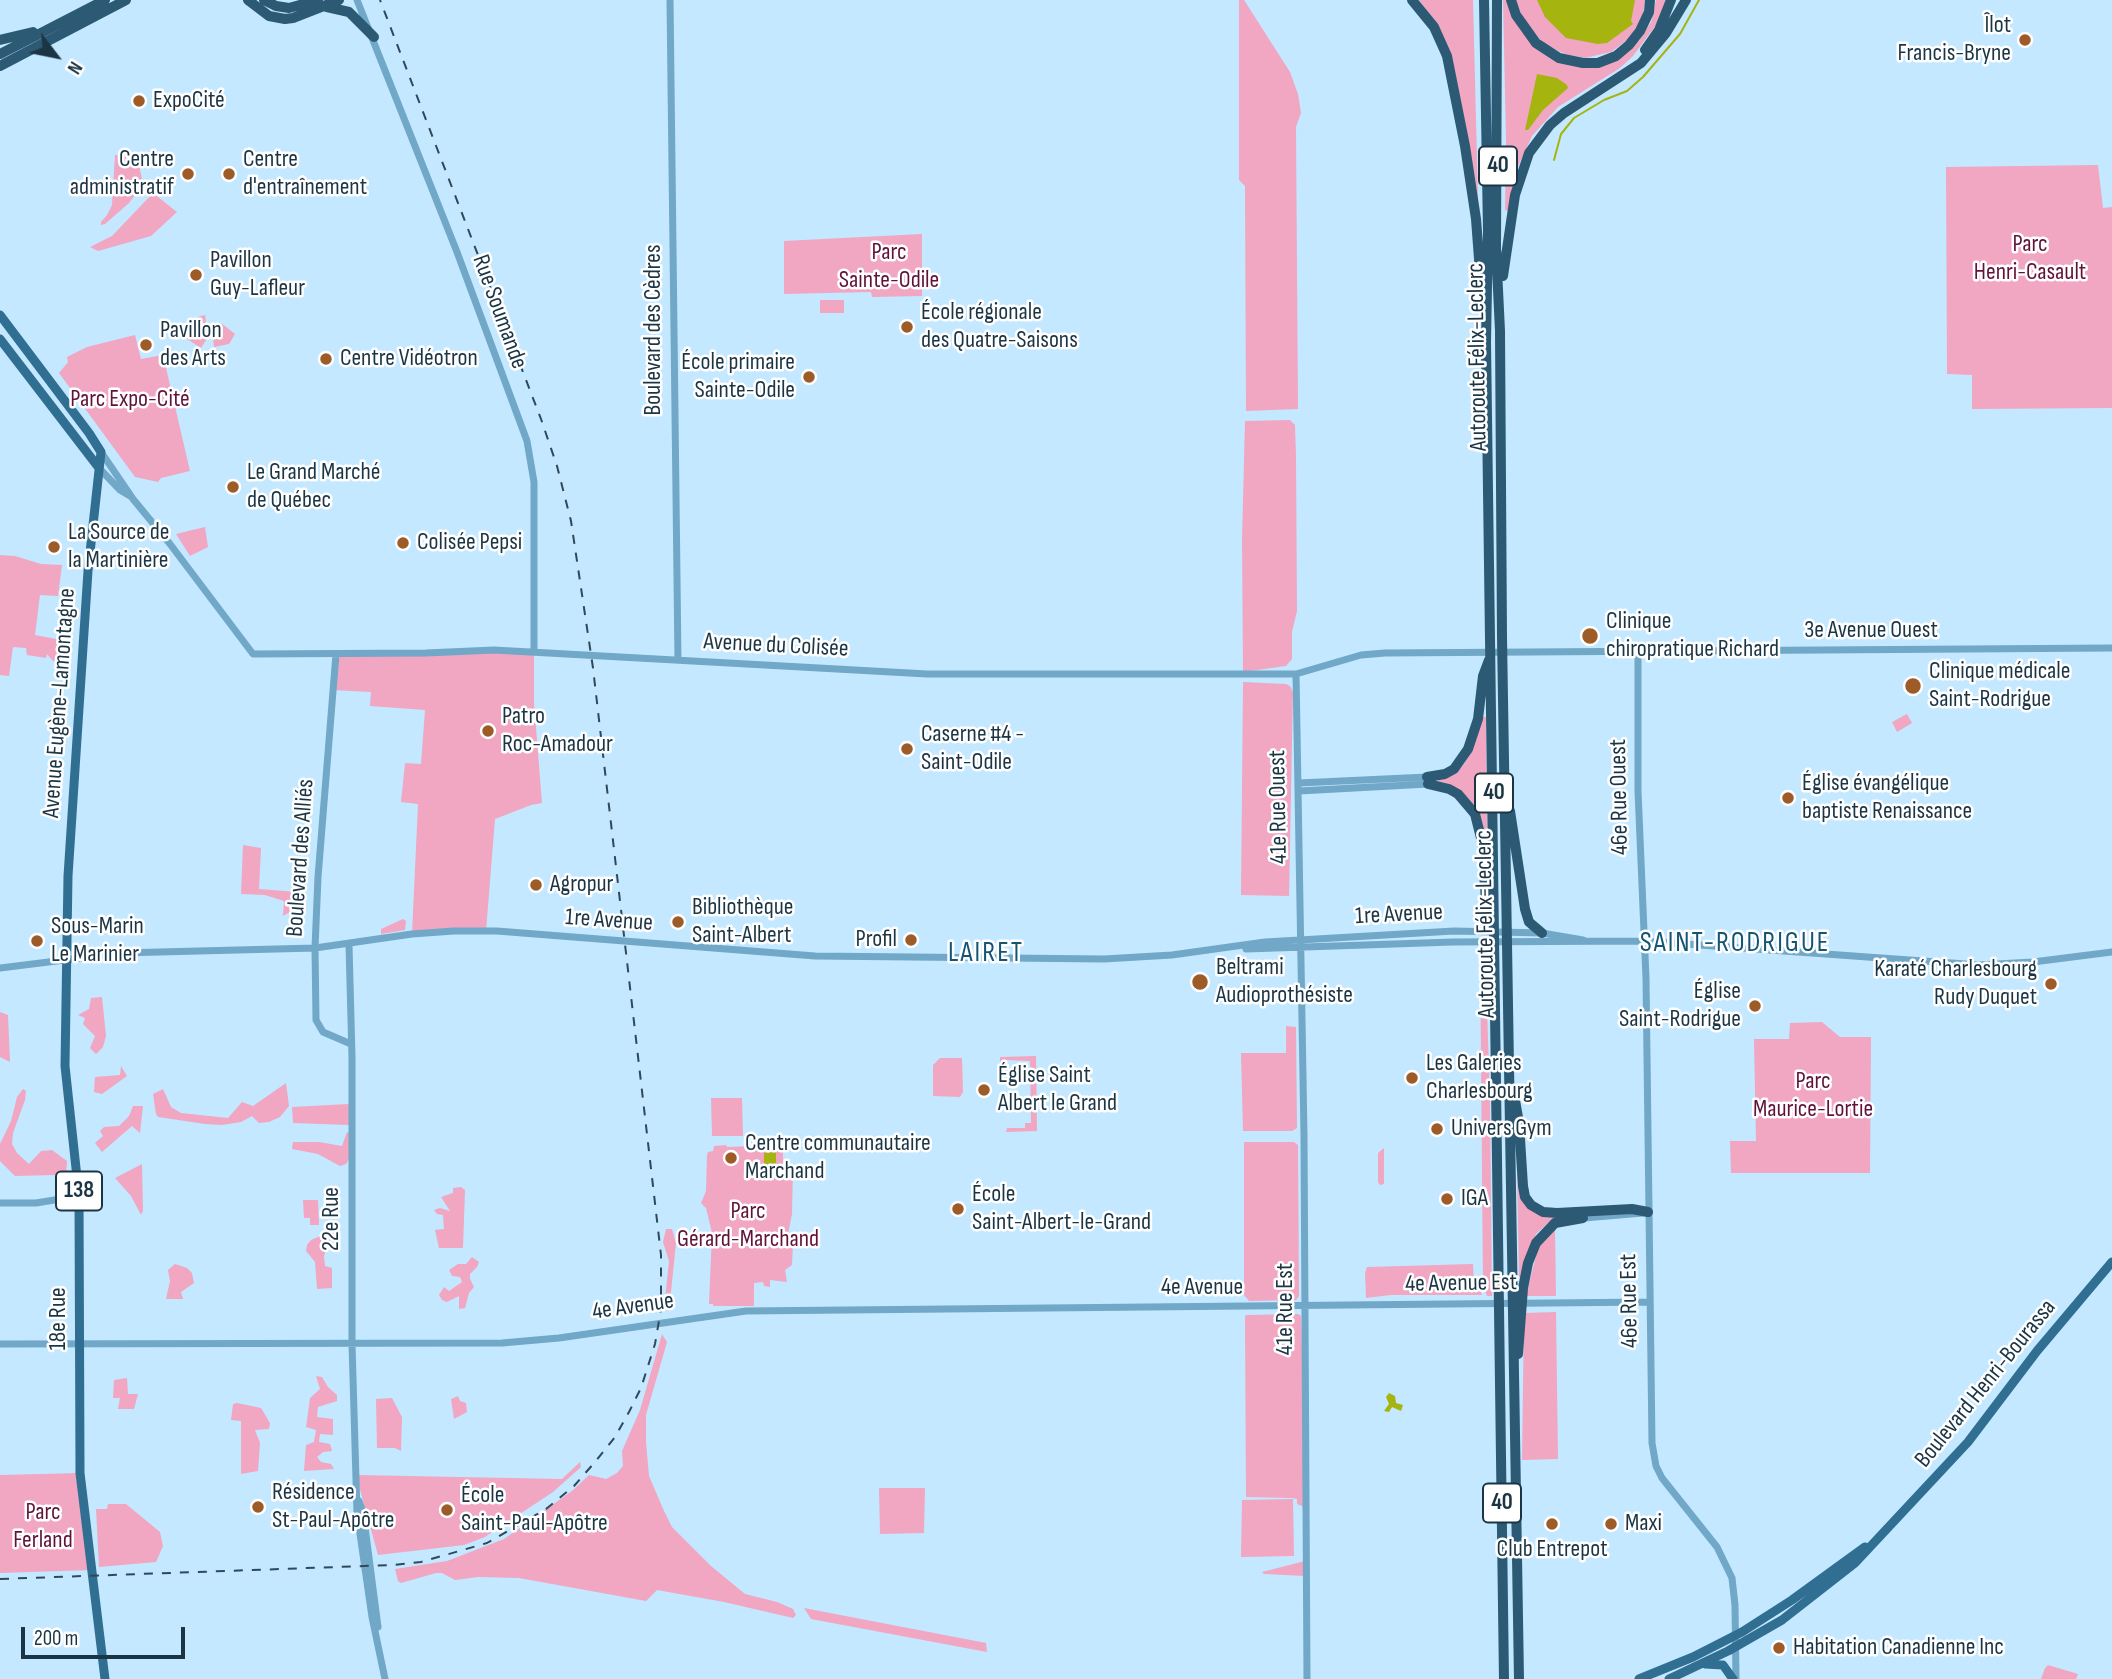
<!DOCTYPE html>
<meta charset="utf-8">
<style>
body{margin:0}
#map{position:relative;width:2112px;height:1679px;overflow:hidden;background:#c4e8ff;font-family:"Sofia Sans Condensed",sans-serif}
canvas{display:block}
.north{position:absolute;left:21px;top:21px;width:70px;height:70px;-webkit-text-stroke:5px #fff;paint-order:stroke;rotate:122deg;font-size:19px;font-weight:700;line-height:28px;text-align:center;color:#1c3544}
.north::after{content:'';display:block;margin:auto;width:24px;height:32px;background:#1c3544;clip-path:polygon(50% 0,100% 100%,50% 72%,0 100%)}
.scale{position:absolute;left:21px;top:1627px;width:164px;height:32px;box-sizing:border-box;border:4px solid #1c3544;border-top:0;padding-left:9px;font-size:21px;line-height:24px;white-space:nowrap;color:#1c3544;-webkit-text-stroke:5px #fff;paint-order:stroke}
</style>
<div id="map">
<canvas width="2112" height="1679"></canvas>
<div class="north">N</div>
<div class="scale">200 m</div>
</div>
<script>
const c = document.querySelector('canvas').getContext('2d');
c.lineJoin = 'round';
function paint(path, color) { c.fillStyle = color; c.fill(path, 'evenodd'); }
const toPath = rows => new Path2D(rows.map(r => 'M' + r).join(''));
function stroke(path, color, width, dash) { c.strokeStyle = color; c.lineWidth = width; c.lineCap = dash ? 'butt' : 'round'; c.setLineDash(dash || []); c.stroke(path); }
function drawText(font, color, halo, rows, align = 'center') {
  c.font = font + ' "Sofia Sans Condensed",sans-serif'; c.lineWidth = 5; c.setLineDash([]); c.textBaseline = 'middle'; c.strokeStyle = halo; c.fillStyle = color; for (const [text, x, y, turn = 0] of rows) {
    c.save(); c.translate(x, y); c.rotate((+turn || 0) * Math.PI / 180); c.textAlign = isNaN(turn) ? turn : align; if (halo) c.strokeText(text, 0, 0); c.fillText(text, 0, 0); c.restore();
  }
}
paint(toPath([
 [1239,0,1244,0,1290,72,1298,94,1301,113,1296,127,1298,409,1246,411,1245,186,1239,180],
 [1419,0,1473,0,1478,199,1476,199,1438,26],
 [1503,0,1507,0,1521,31,1578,66,1639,41,1651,22,1656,0,1668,0,1659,21,1633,56,1620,68,1558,107,1532,136,1515,173,1509,211,1505,210,1506,139],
 [1515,0,1645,0,1645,2,1643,15,1631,37,1611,52,1585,58,1565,54,1546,45,1538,37,1522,16],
 [115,155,133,156,138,160,143,184,129,203,105,224,101,225,101,222,107,215,112,205],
 [2098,165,2103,208,2112,207,2112,408,1972,409,1972,375,1947,374,1946,167],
 [153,193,177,212,151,236,98,251,90,247,112,236],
 [922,234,922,296,872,297,871,292,784,294,784,241],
 [820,300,844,300,844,313,820,313],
 [205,315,208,337,201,348,184,337,198,317],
 [221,323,235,334,229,344,214,347,213,337],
 [135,335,141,359,163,355,190,471,161,478,158,482,135,477,59,373,68,362,67,357,87,347],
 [1290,420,1295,425,1296,456,1297,611,1292,632,1292,659,1286,666,1243,672,1242,540,1245,421],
 [205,527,208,547,190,556,176,534],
 [0,555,15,556,41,564,62,565,58,596,40,595,35,635,56,639,59,643,60,658,53,661,47,654,46,658,27,655,26,648,13,647,9,676,0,675],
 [534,652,534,703,542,803,531,805,495,819,486,931,412,934,418,804,401,802,405,763,421,764,425,710,370,706,371,692,332,690,336,654],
 [1243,682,1286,684,1290,686,1293,692,1289,896,1241,895],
 [1907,714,1912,723,1897,732,1892,722],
 [1481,717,1486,717,1487,832,1484,833,1480,819,1435,782,1459,770,1464,764,1469,756],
 [243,845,261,848,259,889,296,892,295,909,283,916,284,901,265,895,241,894],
 [403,919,406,921,405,930,381,934,381,929],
 [1480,946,1485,946,1490,1100,1492,1296,1487,1296,1483,1287],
 [102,997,106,1036,103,1047,96,1054,90,1048,95,1036,83,1024,85,1018,78,1015,89,1009,91,998],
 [0,1012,8,1015,10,1062,0,1057],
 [1822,1022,1840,1037,1871,1037,1870,1173,1731,1173,1730,1141,1756,1141,1754,1039,1789,1039,1790,1023],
 [1286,1026,1296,1027,1297,1128,1292,1131,1243,1131,1241,1053,1286,1053],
 [1036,1056,1037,1131,1006,1132,1007,1128,1025,1128,1025,1123,1031,1123,1030,1061,1006,1060,1006,1066,1000,1067,1000,1057],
 [940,1058,962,1058,963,1092,960,1097,933,1096,933,1065],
 [121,1066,127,1076,102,1094,94,1092,95,1077,120,1075],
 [286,1083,289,1106,280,1117,269,1122,259,1123,252,1116,241,1122,222,1125,205,1124,158,1117,156,1114,153,1094,163,1089,171,1107,181,1113,228,1118,242,1102,253,1106],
 [23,1089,26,1091,25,1100,13,1133,12,1144,17,1153,29,1164,41,1151,52,1150,67,1161,66,1175,60,1178,55,1175,15,1176,0,1161,0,1144,11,1121,17,1097],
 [711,1098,742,1098,743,1136,712,1136],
 [349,1104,350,1125,293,1123,292,1107],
 [133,1106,143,1106,140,1133,132,1126,102,1152,95,1143,103,1136,100,1131,104,1127,119,1126,129,1116],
 [347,1132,351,1134,349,1159,346,1164,340,1166,318,1154,292,1149,293,1142,319,1142,342,1146],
 [1244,1142,1294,1142,1298,1145,1299,1296,1296,1300,1249,1301,1244,1295],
 [726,1145,727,1147,783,1145,783,1168,789,1165,793,1168,792,1214,788,1234,785,1237,785,1246,790,1243,793,1244,792,1265,785,1270,787,1282,770,1280,770,1287,764,1286,763,1282,754,1283,754,1306,713,1306,713,1304,709,1304,712,1233,706,1208,701,1203,706,1191,707,1155,708,1152,713,1151,714,1146],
 [1384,1148,1384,1184,1380,1185,1378,1182,1378,1153],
 [142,1164,143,1211,141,1215,131,1196,115,1178],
 [1517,1171,1525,1201,1568,1215,1549,1222,1536,1234,1522,1277,1519,1277],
 [461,1187,465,1190,463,1248,439,1248,435,1230,444,1229,443,1215,437,1214,434,1210,440,1208,450,1211,441,1197,453,1193,453,1188],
 [303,1200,318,1200,319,1225,310,1225,310,1218,304,1218],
 [1555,1228,1556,1296,1526,1296,1539,1244],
 [666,1229,672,1229,676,1243,669,1311,664,1310,669,1261,663,1242],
 [323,1232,335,1232,334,1238,328,1243,324,1256,325,1266,332,1268,332,1288,317,1289,315,1262,306,1251,307,1245,311,1240,320,1236],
 [472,1257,479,1262,477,1267,470,1274,470,1279,474,1287,469,1293,465,1308,459,1309,459,1296,447,1302,442,1300,439,1295,444,1287,449,1291,462,1282,460,1277,452,1276,449,1270,458,1264,466,1264],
 [175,1264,187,1268,192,1273,194,1283,181,1292,183,1299,166,1299,170,1281,168,1270],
 [1473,1264,1474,1288,1480,1289,1482,1295,1391,1295,1366,1298,1365,1273,1367,1267],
 [1556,1312,1558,1459,1522,1460,1524,1313],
 [1298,1314,1301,1316,1302,1346,1304,1507,1297,1504,1297,1499,1292,1498,1246,1497,1245,1317,1246,1315],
 [662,1334,667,1342,646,1415,646,1442,649,1476,664,1511,672,1527,711,1566,745,1594,777,1602,793,1609,796,1615,793,1618,724,1602,657,1590,646,1601,519,1578,478,1577,455,1580,442,1573,436,1573,401,1583,398,1581,395,1569,447,1561,504,1539,572,1491,589,1475,606,1479,617,1473,623,1466,622,1451,640,1410],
 [316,1376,322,1377,328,1387,337,1395,337,1401,318,1407,317,1417,333,1419,333,1435,320,1434,319,1442,330,1444,332,1451,323,1452,317,1457,321,1462,331,1464,334,1469,304,1471,306,1445,314,1442,316,1430,306,1427,310,1398,320,1389],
 [127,1378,128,1394,138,1394,134,1409,118,1409,120,1398,113,1398,114,1380],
 [458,1396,460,1401,466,1403,467,1412,454,1419,451,1399],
 [392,1398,402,1417,401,1451,395,1448,377,1448,376,1399],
 [237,1403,261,1408,270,1423,269,1429,255,1430,260,1443,258,1471,241,1474,241,1421,231,1420,233,1404],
 [580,1462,581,1467,553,1492,485,1537,464,1545,378,1555,356,1475,562,1479],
 [80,1473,93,1570,0,1573,0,1475],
 [879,1488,925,1488,924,1533,880,1534],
 [1293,1499,1294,1556,1241,1557,1242,1500],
 [108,1504,126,1504,160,1532,163,1546,156,1562,99,1567,96,1509,107,1509],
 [1305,1561,1305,1576,1264,1574,1262,1572],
 [804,1608,986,1643,987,1652,811,1619],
 [2048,1665,2078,1674,2076,1679,2041,1679,2045,1668]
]), '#f1a6c2');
paint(toPath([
 [1537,0,1635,0,1631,21,1633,24,1607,43,1598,44,1566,38,1545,17],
 [1537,74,1557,78,1567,85,1568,88,1543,110,1528,130,1525,130],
 [776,1152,776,1173,764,1173,764,1153],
 [1389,1393,1395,1396,1396,1403,1403,1405,1401,1411,1392,1407,1389,1412,1384,1411,1389,1404,1386,1397]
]), '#a5b40f');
stroke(toPath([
 [1554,160,1561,134,1574,118,1604,100,1627,91,1643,77,1680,34,1699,0]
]), '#a5b40f', 2);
stroke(toPath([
 [357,0,457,252,527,441,534,482,534,652],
 [670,0,678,660],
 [101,452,133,499,170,544,253,654,426,653,494,650,927,674,1296,674,1361,655,1385,653,2112,648],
 [99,468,120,490,130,496],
 [1638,652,1638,791,1646,978,1652,1443,1656,1466,1662,1478,1717,1547,1732,1578,1735,1605,1736,1679],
 [336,654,318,877,315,948,316,1020,323,1032,351,1044],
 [1296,674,1304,1135,1307,1679],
 [1299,783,1427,777],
 [1299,791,1428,784],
 [349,945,352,1057,352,1344,357,1513,372,1617,385,1679],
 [1246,949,1453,942,1644,941,1979,965,2033,962,2112,952],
 [0,968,121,953,315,948,412,934,454,931,497,931,815,956,1104,959,1172,955,1265,942,1454,931,1542,933,1583,940],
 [0,1203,36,1203,79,1196],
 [1584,1218,1643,1213],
 [0,1344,502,1343,559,1338,746,1311,1649,1302],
 [359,1501,363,1512,378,1627]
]), '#71a7c7', 7);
stroke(toPath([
 [0,315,89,433,101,452,88,571,68,876,65,1066,79,1196,80,1473,105,1679],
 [0,339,99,468],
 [1705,1664,1723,1665,1733,1679],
 [1639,1679,1693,1657,1742,1632,1792,1600,1865,1547],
 [1669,1679,1728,1651,1782,1620,1855,1563,1968,1442,2037,1351,2112,1262]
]), '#316f92', 9);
stroke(toPath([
 [248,0,269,16,285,19,293,18,339,0],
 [264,0,276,6,289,8,318,0],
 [1412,0,1434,27,1447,56,1465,146,1476,219,1481,285],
 [1484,0,1488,231,1486,342,1504,1679],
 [1497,0,1496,248,1500,331,1502,637,1519,1679],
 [1511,0,1516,15,1536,43,1559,58,1583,63,1598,63,1616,56,1629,45,1640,31,1649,12,1650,0],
 [327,7,349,12,374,37],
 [0,40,33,32],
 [1645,50,1659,30,1671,0],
 [0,54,105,0],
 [0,66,126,0],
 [1503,276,1515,195,1529,153,1550,125,1564,113,1641,63,1666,33,1686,0],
 [1427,777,1445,774,1454,769,1468,749,1478,719,1483,676,1489,660],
 [1428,784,1449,789,1458,794,1475,814,1482,842,1487,916],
 [1510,811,1525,909,1529,922,1542,933],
 [1514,1095,1519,1123,1523,1186,1525,1197,1531,1205,1543,1212,1557,1213,1632,1209,1648,1212],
 [1518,1354,1523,1288,1528,1263,1536,1243,1555,1223,1583,1218]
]), '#2c5a74', 10);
stroke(toPath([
 [0,1579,393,1565,421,1562,487,1543,546,1509,574,1486,595,1462,615,1437,629,1412,641,1388,655,1344,661,1309,661,1255,593,668,571,521,557,466,541,419,380,0]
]), '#2f4959', 2, [9, 9]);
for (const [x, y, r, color] of [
 [2025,40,7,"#9c5b27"],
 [139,101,7,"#9c5b27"],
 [188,174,7,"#9c5b27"],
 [229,174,7,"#9c5b27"],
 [196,275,7,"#9c5b27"],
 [907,327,7,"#9c5b27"],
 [146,345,7,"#9c5b27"],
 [326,359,7,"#9c5b27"],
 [809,377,7,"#9c5b27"],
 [233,487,7,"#9c5b27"],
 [403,543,7,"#9c5b27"],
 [54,547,7,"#9c5b27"],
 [1590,636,9,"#9c5b27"],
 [1913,686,9,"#9c5b27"],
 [488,731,7,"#9c5b27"],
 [907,749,7,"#9c5b27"],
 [1788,798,7,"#9c5b27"],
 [536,885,7,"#9c5b27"],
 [678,922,7,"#9c5b27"],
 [911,940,7,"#9c5b27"],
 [37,941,7,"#9c5b27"],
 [1200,982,9,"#9c5b27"],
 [2051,984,7,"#9c5b27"],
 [1755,1006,7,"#9c5b27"],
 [1412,1078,7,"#9c5b27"],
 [984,1090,7,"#9c5b27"],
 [1437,1129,7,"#9c5b27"],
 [731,1158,7,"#9c5b27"],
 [1447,1199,7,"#9c5b27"],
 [958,1209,7,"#9c5b27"],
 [258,1507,7,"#9c5b27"],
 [447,1510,7,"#9c5b27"],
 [1552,1524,7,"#9c5b27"],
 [1611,1524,7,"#9c5b27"],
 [1779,1648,7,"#9c5b27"]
]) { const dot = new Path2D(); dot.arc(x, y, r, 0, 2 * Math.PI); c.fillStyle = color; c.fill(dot); stroke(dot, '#fff', 2.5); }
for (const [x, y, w] of [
 [1498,166,38],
 [1494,793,38],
 [79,1191,46],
 [1502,1503,38]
]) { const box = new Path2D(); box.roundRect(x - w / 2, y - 19.5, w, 39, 5); c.fillStyle = '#fff'; c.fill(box); stroke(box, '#1c3544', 2); }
drawText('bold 23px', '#1c3544', null, [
 ["40",1498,166],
 ["40",1494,793],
 ["138",79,1191],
 ["40",1502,1503]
]);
drawText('24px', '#1c3544', '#fff', [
 ["Îlot",2011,26,"right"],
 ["Francis-Bryne",2011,54,"right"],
 ["ExpoCité",153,101],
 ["Centre",174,160,"right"],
 ["administratif",174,188,"right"],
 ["Centre",243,160],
 ["d'entraînement",243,188],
 ["Pavillon",210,261],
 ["Guy-Lafleur",210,289],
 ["École régionale",921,313],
 ["des Quatre-Saisons",921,341],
 ["Pavillon",160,331],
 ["des Arts",160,359],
 ["Centre Vidéotron",340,359],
 ["École primaire",795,363,"right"],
 ["Sainte-Odile",795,391,"right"],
 ["Le Grand Marché",247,473],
 ["de Québec",247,501],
 ["La Source de",68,533],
 ["la Martinière",68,561],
 ["Colisée Pepsi",417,543],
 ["Clinique",1606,622],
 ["chiropratique Richard",1606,650],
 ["Clinique médicale",1929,672],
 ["Saint-Rodrigue",1929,700],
 ["Patro",502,717],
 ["Roc-Amadour",502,745],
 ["Caserne #4 -",921,735],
 ["Saint-Odile",921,763],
 ["Église évangélique",1802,784],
 ["baptiste Renaissance",1802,812],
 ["Agropur",550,885],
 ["Bibliothèque",692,908],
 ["Saint-Albert",692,936],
 ["Sous-Marin",51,927],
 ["Le Marinier",51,955],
 ["Profil",897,940,"right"],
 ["Beltrami",1216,968],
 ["Audioprothésiste",1216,996],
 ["Karaté Charlesbourg",2037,970,"right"],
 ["Rudy Duquet",2037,998,"right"],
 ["Église",1741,992,"right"],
 ["Saint-Rodrigue",1741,1020,"right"],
 ["Les Galeries",1426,1064],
 ["Charlesbourg",1426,1092],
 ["Église Saint",998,1076],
 ["Albert le Grand",998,1104],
 ["Univers Gym",1451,1129],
 ["Centre communautaire",745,1144],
 ["Marchand",745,1172],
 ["École",972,1195],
 ["Saint-Albert-le-Grand",972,1223],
 ["IGA",1461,1199],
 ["Résidence",272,1493],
 ["St-Paul-Apôtre",272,1521],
 ["École",461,1496],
 ["Saint-Paul-Apôtre",461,1524],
 ["Maxi",1625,1524],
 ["Club Entrepot",1552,1550,"center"],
 ["Habitation Canadienne Inc",1793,1648]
], 'left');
drawText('24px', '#611239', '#fff', [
 ["Parc",2030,245],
 ["Henri-Casault",2030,273],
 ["Parc",889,253],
 ["Sainte-Odile",889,281],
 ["Parc Expo-Cité",130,400],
 ["Parc",1813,1082],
 ["Maurice-Lortie",1813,1110],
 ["Parc",748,1212],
 ["Gérard-Marchand",748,1240],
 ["Parc",43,1513],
 ["Ferland",43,1541]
]);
drawText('24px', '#1c3544', '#fff', [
 ["Rue Soumande",499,312,70],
 ["Boulevard des Cèdres",654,330,-90],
 ["Autoroute Félix-Leclerc",1478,357,-91],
 ["3e Avenue Ouest",1871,631],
 ["Avenue du Colisée",776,646,3],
 ["Avenue Eugène-Lamontagne",60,703,-86],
 ["46e Rue Ouest",1620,797,-91],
 ["41e Rue Ouest",1279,807,-91],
 ["Boulevard des Alliés",301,858,-86],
 ["1re Avenue",1399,915,-3],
 ["1re Avenue",609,921,4],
 ["Autoroute Félix-Leclerc",1486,924,-91],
 ["22e Rue",332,1219,-90],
 ["4e Avenue Est",1461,1284,-1],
 ["4e Avenue",1202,1288],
 ["46e Rue Est",1630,1301,-91],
 ["4e Avenue",633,1307,-8],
 ["41e Rue Est",1286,1309,-90],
 ["18e Rue",59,1319,-90],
 ["Boulevard Henri-Bourassa",1986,1384,-51]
]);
c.letterSpacing = '2px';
drawText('28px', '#145576', '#fff', [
 ["SAINT-RODRIGUE",1735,944],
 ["LAIRET",986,954]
]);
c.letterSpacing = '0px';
</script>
